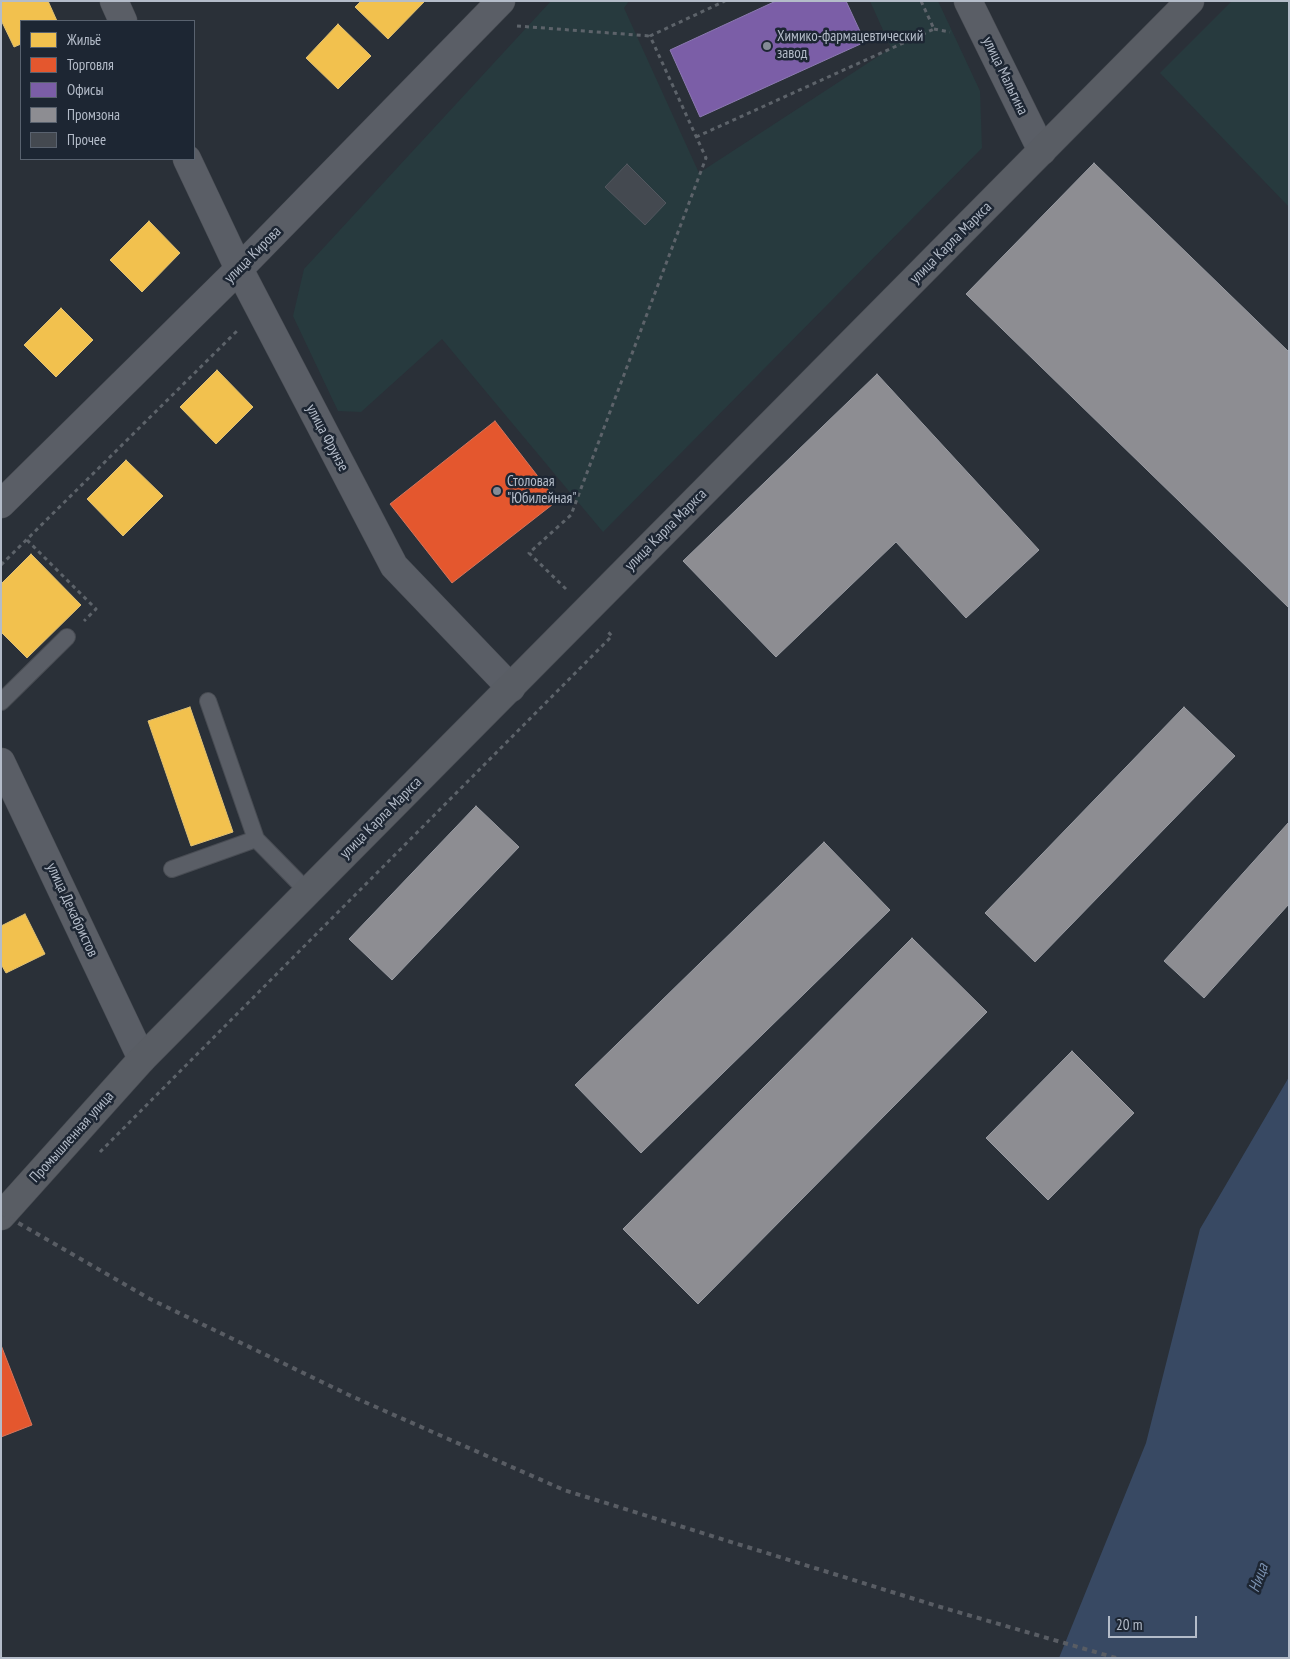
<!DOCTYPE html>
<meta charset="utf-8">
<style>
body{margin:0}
#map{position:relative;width:1290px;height:1659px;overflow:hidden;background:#2a3038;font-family:"PT Sans Narrow",sans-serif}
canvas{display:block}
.frame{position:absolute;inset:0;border:2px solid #b4bcc9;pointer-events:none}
.legend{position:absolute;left:20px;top:20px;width:175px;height:140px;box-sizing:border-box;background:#1d2633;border:1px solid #59626f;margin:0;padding:6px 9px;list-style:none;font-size:15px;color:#b4bcc9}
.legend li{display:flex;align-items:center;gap:10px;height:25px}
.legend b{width:25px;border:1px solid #59626f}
.scale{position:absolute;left:1108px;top:1616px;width:89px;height:22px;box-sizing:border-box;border:2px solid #b4bcc9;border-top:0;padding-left:6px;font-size:15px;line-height:18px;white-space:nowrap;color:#b4bcc9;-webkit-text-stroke:4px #1d2633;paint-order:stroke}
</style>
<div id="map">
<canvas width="1290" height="1659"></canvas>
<div class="frame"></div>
<ul class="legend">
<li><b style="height:14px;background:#f2c14e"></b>Жильё</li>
<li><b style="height:14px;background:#e4572e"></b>Торговля</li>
<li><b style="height:14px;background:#7b5ea7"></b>Офисы</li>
<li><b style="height:14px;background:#8d8d92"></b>Промзона</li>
<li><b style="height:14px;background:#444950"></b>Прочее</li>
</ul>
<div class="scale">20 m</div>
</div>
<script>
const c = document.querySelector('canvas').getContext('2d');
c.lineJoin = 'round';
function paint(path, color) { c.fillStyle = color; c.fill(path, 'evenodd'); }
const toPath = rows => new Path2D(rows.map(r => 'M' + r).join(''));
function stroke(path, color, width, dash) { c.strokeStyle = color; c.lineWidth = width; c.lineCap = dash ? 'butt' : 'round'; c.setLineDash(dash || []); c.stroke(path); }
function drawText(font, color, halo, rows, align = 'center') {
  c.font = font + ' "PT Sans Narrow",sans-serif'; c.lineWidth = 5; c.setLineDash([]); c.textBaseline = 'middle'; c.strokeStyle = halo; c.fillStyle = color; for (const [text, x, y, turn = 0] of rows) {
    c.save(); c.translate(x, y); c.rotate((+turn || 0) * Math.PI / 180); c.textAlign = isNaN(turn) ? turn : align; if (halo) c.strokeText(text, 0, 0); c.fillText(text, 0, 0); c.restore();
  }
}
paint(toPath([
 [551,1,629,1,624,8,699,173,891,48,870,1,938,1,980,91,982,148,603,532,442,339,361,412,338,411,293,316,304,269],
 [1232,1,1289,1,1289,207,1160,73]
]), '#273a3e');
paint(toPath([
 [1289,1077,1289,1658,1059,1658,1146,1443,1200,1229]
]), '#384963');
const homes = toPath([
 [1,1,48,1,57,21,21,21,21,44,14,47,1,20,1,1],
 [361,1,423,1,424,2,388,39,355,7,361,1],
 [338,24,371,56,338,89,306,58,338,24],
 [149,221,180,253,142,292,110,260,149,221],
 [61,308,93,340,56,377,24,345,61,308],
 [217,370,253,407,216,444,180,407,217,370],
 [126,460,163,496,123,536,87,499,126,460],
 [31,554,81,605,27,658,1,632,1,584,31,554],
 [190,707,233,832,191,846,148,721,190,707],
 [25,914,45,954,6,973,1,964,1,926,25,914]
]);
paint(homes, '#f2c14e');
stroke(homes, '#dfc073', 1);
const shops = toPath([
 [495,421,557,501,452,583,390,504,495,421],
 [1,1345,32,1425,1,1437,1,1345]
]);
paint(shops, '#e4572e');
stroke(shops, '#d6755c', 1);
const offices = toPath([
 [776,1,846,1,865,42,700,117,670,50,776,1]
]);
paint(offices, '#7b5ea7');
stroke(offices, '#8c7ab1', 1);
const industry = toPath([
 [1094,163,1289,352,1289,608,966,294,1094,163],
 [877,374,1039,550,966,618,896,542,776,657,683,561,877,374],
 [1184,707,1235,756,1035,962,985,913,1184,707],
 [476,806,519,847,392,980,349,939,476,806],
 [1289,822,1289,904,1204,998,1164,961,1289,822],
 [824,842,890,910,641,1153,575,1085,824,842],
 [912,938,987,1012,698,1304,623,1229,912,938],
 [1072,1051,1134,1113,1048,1200,986,1138,1072,1051]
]);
paint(industry, '#8d8d92');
stroke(industry, '#999ba2', 1);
const building = toPath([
 [627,164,666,203,645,225,605,187,627,164]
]);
paint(building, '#444950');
stroke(building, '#52575f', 1);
const lane = toPath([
 [208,701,256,839,308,892],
 [1,702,67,637],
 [172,869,256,839]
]);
const street = toPath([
 [114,1,123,21],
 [968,1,1042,151],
 [187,159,239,269,394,566,511,688],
 [1,504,239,269,501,1],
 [1,762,142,1059]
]);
const secondary = toPath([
 [1,1216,142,1059,1190,1]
]);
stroke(lane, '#484c53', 18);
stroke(street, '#484c53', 29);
stroke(secondary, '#484c53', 29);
stroke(toPath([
 [517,26,650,36],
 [934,29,950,32],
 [696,137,934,29,921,1],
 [27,540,96,609,84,621],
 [1,565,239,329],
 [566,589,529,553,571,515,706,158,650,36,725,1],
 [100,1152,612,636,607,631]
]), '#5d636a', 3, [4, 4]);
stroke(lane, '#5a5e66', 16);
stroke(street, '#5a5e66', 28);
stroke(secondary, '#595d64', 28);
stroke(toPath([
 [1,1213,150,1299,351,1396,564,1490,937,1606,1116,1658]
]), '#595d64', 4, [5, 5]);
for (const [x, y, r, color] of [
 [767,46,5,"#848b96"],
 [497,491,5,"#848b96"]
]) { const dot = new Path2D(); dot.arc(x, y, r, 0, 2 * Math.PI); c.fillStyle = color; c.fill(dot); stroke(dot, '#1d2633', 2); }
drawText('15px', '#b4bcc9', '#1d2633', [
 ["Химико-фармацевтический",777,37],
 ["завод",777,54],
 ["Столовая",507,482],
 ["\"Юбилейная\"",507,499]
], 'left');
drawText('15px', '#b4bcc9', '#1d2633', [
 ["улица Мальгина",1005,76,64],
 ["улица Карла Маркса",951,243,-45],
 ["улица Кирова",253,255,-45],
 ["улица Фрунзе",327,438,62],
 ["улица Карла Маркса",666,530,-45],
 ["улица Карла Маркса",381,818,-45],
 ["улица Декабристов",72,910,65],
 ["Промышленная улица",72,1137,-48]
]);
drawText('italic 16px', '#7c92b1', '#1d2633', [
 ["Ница",1259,1578,-70]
]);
</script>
